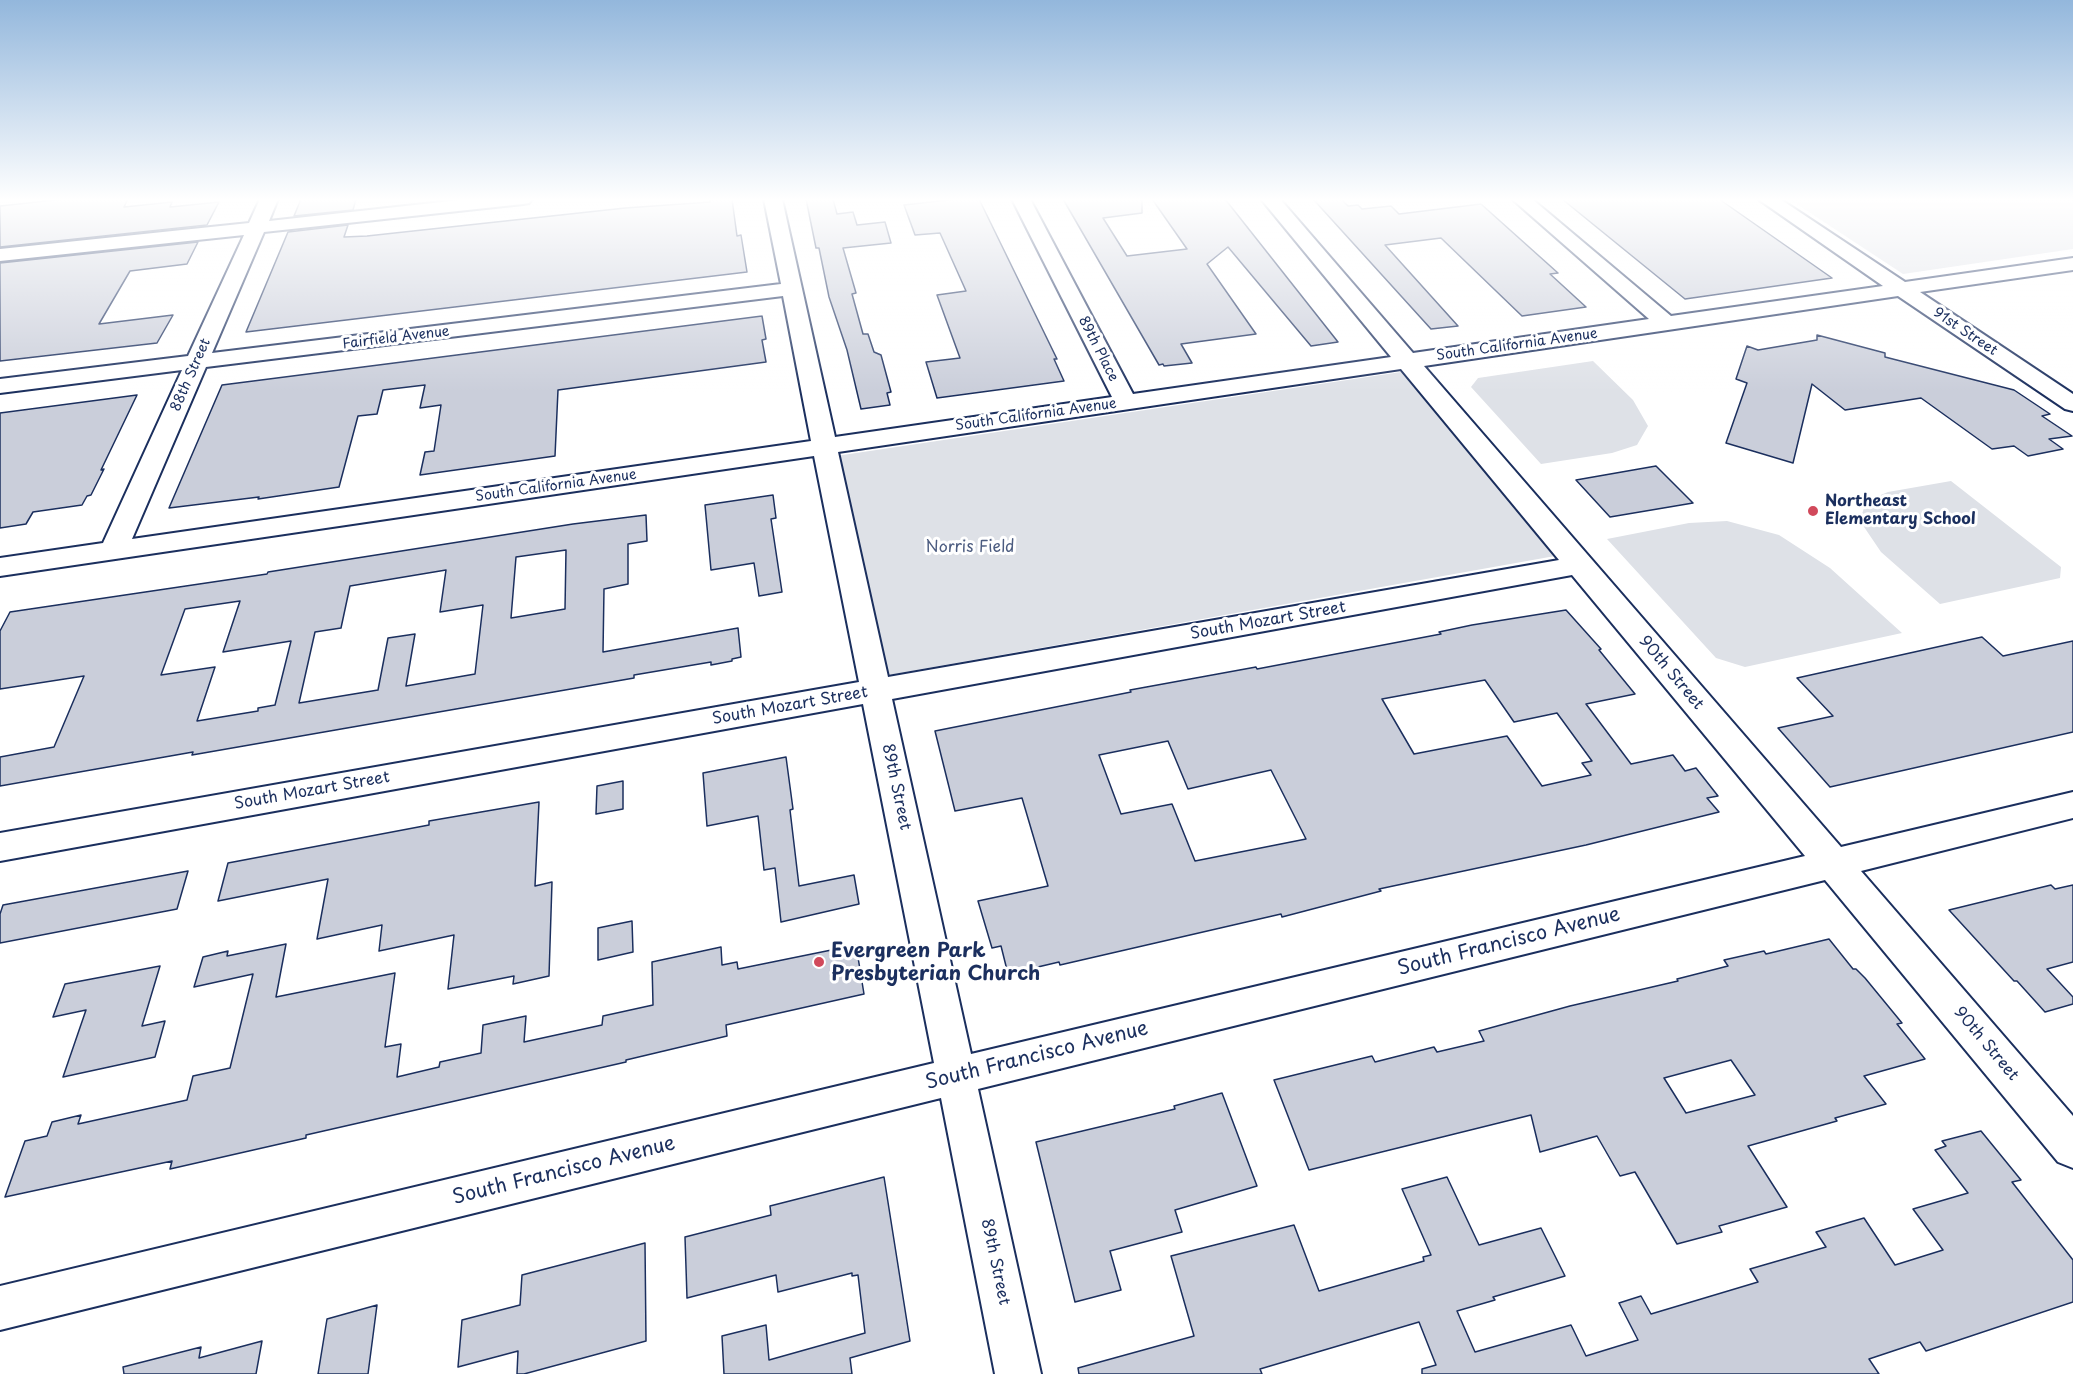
<!DOCTYPE html>
<style>
body{margin:0}
canvas{display:block;background:#fff}
</style>
<canvas width="2073" height="1374"></canvas>
<script>
const c = document.querySelector('canvas').getContext('2d');
c.lineJoin = 'round';
function paint(path, color) { c.fillStyle = color; c.fill(path, 'evenodd'); }
const toPath = rows => new Path2D(rows.map(r => 'M' + r).join(''));
function stroke(path, color, width, dash) { c.strokeStyle = color; c.lineWidth = width; c.lineCap = dash ? 'butt' : 'round'; c.setLineDash(dash || []); c.stroke(path); }
function drawText(font, color, halo, rows, align = 'center') {
  c.font = font + ' "Playpen Sans",sans-serif'; c.lineWidth = 6; c.setLineDash([]); c.textBaseline = 'middle'; c.strokeStyle = halo; c.fillStyle = color; for (const [text, x, y, turn = 0] of rows) {
    c.save(); c.translate(x, y); c.rotate((+turn || 0) * Math.PI / 180); c.textAlign = isNaN(turn) ? turn : align; if (halo) c.strokeText(text, 0, 0); c.fillText(text, 0, 0); c.restore();
  }
}
paint(toPath([
 [1789,199,2073,199,2073,249,1903,274],
 [1593,361,1633,400,1648,426,1637,445,1612,453,1541,464,1471,387,1478,378],
 [1401,372,1555,556,883,676,836,456],
 [1951,481,2061,567,2060,578,1940,604,1881,552,1860,521,1866,501,1888,492],
 [1727,521,1779,535,1830,568,1902,633,1745,667,1716,658,1607,539,1689,523]
]), '#dee1e7');
const building = toPath([
 [64,199,128,199,124,207,172,202,170,207,219,202,207,225,0,247,0,206,64,199],
 [301,199,356,199,353,210,294,216,301,199],
 [710,199,732,199,737,236,741,235,747,272,246,332,288,232,348,225,344,237,367,236,625,208,710,202,710,199],
 [806,199,833,199,837,214,853,212,857,225,885,222,891,243,843,248,856,293,852,294,863,334,868,334,874,352,881,355,891,392,887,393,890,405,861,409,847,350,829,297,819,248,816,248,806,199],
 [957,199,979,199,1057,359,1054,359,1064,381,937,398,926,362,960,358,937,295,966,291,940,233,915,235,904,205,957,199],
 [1063,199,1142,199,1142,213,1103,218,1127,256,1187,249,1152,199,1225,199,1338,342,1311,346,1228,247,1207,264,1256,334,1181,344,1192,363,1164,366,1163,364,1159,365,1063,199],
 [1313,199,1341,199,1348,206,1358,205,1362,209,1391,206,1399,214,1481,204,1558,273,1550,274,1586,307,1522,316,1441,238,1385,245,1458,326,1431,329,1313,199],
 [1562,199,1719,199,1832,278,1685,299,1562,199],
 [198,242,187,264,130,271,99,324,173,315,157,343,0,361,0,263,198,242],
 [762,316,766,339,762,340,766,362,558,390,555,456,420,475,425,452,434,451,441,405,420,408,425,385,383,390,377,414,358,416,339,487,258,499,259,497,169,508,222,385,762,316],
 [1817,335,1885,353,1885,357,2014,390,2050,414,2042,416,2072,436,2049,439,2063,449,2028,456,2014,446,1992,449,1921,398,1845,410,1812,384,1793,463,1726,443,1747,383,1736,379,1747,346,1758,350,1817,340,1817,335],
 [137,395,101,470,104,469,91,495,87,496,82,505,33,512,26,524,0,528,0,413,137,395],
 [1656,466,1693,503,1610,517,1576,480,1656,466],
 [773,495,776,518,771,519,782,592,759,596,754,563,711,570,705,505,773,495],
 [646,515,647,541,628,544,628,584,604,589,603,652,738,628,741,657,732,659,732,661,711,665,711,662,634,675,634,678,192,755,193,752,0,786,0,757,54,747,84,676,0,689,0,631,10,612,267,574,268,572,573,524,646,515],
 [566,550,565,609,511,618,516,557,566,550],
 [446,570,440,612,483,605,475,674,406,686,415,634,388,638,378,690,299,703,315,632,341,628,350,586,446,570],
 [240,601,223,652,291,641,275,705,258,708,258,711,197,721,215,667,161,675,185,609,240,601],
 [1566,610,1601,649,1599,650,1635,694,1586,704,1631,764,1673,755,1685,771,1696,768,1718,796,1707,798,1719,812,1586,845,1379,889,1381,891,1282,917,1281,914,1060,965,1059,962,1008,974,1001,946,992,948,978,901,1048,886,1022,798,955,811,935,731,1131,692,1130,690,1256,667,1257,669,1441,634,1439,632,1472,625,1566,610],
 [1485,680,1514,722,1557,713,1592,761,1582,763,1591,775,1542,786,1507,736,1414,754,1382,699,1485,680],
 [1168,741,1188,789,1271,770,1306,839,1195,861,1172,804,1121,814,1099,755,1168,741],
 [1982,637,2003,656,2073,641,2073,732,1830,787,1778,728,1833,716,1797,678,1982,637],
 [786,757,793,809,790,810,799,886,854,875,859,904,781,922,775,868,764,870,758,816,707,826,703,773,786,757],
 [623,781,623,809,596,814,597,786,623,781],
 [539,802,535,886,552,882,549,976,513,984,514,976,448,989,454,935,379,951,382,925,317,939,328,879,218,901,228,863,429,825,429,821,539,802],
 [188,871,177,909,0,943,0,914,3,905,188,871],
 [2051,885,2055,889,2073,885,2073,962,2047,969,2073,997,2073,1004,2045,1012,2017,981,2014,981,1949,910,2051,885],
 [632,921,633,952,598,960,598,928,632,921],
 [1829,939,1853,969,1856,969,1865,978,1902,1023,1897,1024,1925,1059,1864,1076,1886,1104,1835,1118,1837,1121,1748,1146,1787,1207,1719,1226,1722,1232,1677,1244,1635,1172,1620,1176,1597,1136,1540,1152,1531,1115,1309,1170,1274,1080,1372,1056,1375,1062,1434,1047,1437,1052,1484,1041,1479,1031,1570,1006,1678,981,1677,979,1728,966,1724,960,1764,951,1766,954,1829,939],
 [1731,1060,1755,1095,1686,1113,1664,1078,1731,1060],
 [286,944,276,997,395,973,385,1047,401,1044,397,1077,439,1067,440,1062,481,1053,483,1025,526,1016,524,1042,602,1025,603,1016,653,1005,652,962,721,947,722,965,737,962,738,969,856,945,864,994,726,1025,727,1036,626,1060,626,1062,306,1135,306,1138,170,1169,172,1161,5,1197,25,1141,47,1136,52,1122,81,1115,78,1124,187,1100,193,1076,230,1068,253,974,194,987,203,957,228,951,227,956,286,944],
 [160,966,142,1026,165,1021,155,1057,63,1077,86,1010,53,1017,65,984,160,966],
 [1222,1093,1257,1186,1175,1210,1182,1232,1110,1251,1121,1290,1075,1302,1036,1142,1175,1109,1174,1106,1222,1093],
 [1981,1131,2021,1180,2012,1182,2073,1260,2073,1302,1926,1351,1920,1342,1869,1359,1879,1374,1422,1374,1422,1369,1436,1365,1419,1322,1260,1369,1262,1374,1079,1374,1078,1368,1194,1336,1171,1256,1294,1225,1319,1291,1424,1261,1423,1257,1431,1255,1402,1189,1447,1177,1479,1245,1541,1228,1565,1276,1493,1297,1495,1300,1457,1311,1475,1352,1571,1325,1586,1356,1638,1340,1619,1303,1641,1296,1651,1314,1758,1282,1750,1269,1826,1247,1816,1232,1864,1218,1895,1265,1943,1250,1913,1209,1968,1193,1935,1150,1946,1146,1942,1141,1981,1131],
 [884,1177,910,1341,850,1358,852,1374,724,1374,722,1336,766,1325,769,1360,865,1333,858,1275,852,1276,852,1273,778,1292,776,1275,687,1298,685,1237,771,1215,770,1206,884,1177],
 [645,1243,646,1341,524,1374,517,1374,518,1351,458,1367,462,1320,520,1305,522,1275,645,1243],
 [377,1305,368,1374,318,1374,327,1319,377,1305],
 [262,1341,256,1374,124,1374,123,1367,201,1347,199,1358,262,1341]
]);
paint(building, '#caceda');
stroke(building, '#1b2f5e', 1.5);
const minor = toPath([
 [260,199,278,199,269,221,469,199,532,199,529,203,523,204,264,232,212,353,781,284,764,199,782,199,835,437,1112,397,1012,199,1030,199,1133,394,1391,357,1261,199,1280,199,1413,353,1649,319,1512,199,1532,199,1671,316,1883,286,1758,199,1780,199,1905,282,2073,258,2073,270,1920,292,2073,394,2073,411,2065,409,1898,296,1424,366,1841,847,2073,792,2073,818,1861,871,2073,1116,2073,1168,2058,1162,1825,880,978,1089,1041,1374,995,1374,941,1098,0,1330,0,1286,934,1063,863,704,0,861,0,833,859,682,814,456,0,576,0,558,103,543,182,370,0,393,0,379,188,356,244,235,0,261,0,249,249,223,260,199],
 [783,296,811,441,132,539,206,367,783,296],
 [1401,369,1559,560,888,677,838,452,1401,369],
 [1572,575,1805,856,971,1054,892,699,1572,575]
]);
stroke(minor, '#1b2f5e', 4);
paint(minor, '#fff');
const sky = c.createLinearGradient(0, 0, 0, 392);
sky.addColorStop(0, '#93b7dc');
sky.addColorStop(0.51, '#fff');
sky.addColorStop(1, '#ffffff00');
c.fillStyle = sky;
c.fillRect(0, 0, 2073, 392);
for (const [x, y, r, color] of [
 [1813,511,6,"#d1495b"],
 [819,962,6,"#d1495b"]
]) { const dot = new Path2D(); dot.arc(x, y, r, 0, 2 * Math.PI); c.fillStyle = color; c.fill(dot); stroke(dot, '#fff', 2); }
drawText('14px', '#1b2f5e', '#fff', [
 ["91st Street",1965,332,34],
 ["Fairfield Avenue",396,338,-7],
 ["South California Avenue",1517,345,-8],
 ["89th Place",1098,349,63],
 ["88th Street",191,375,-66],
 ["South California Avenue",1036,415,-8],
 ["South California Avenue",556,486,-8]
]);
drawText('bold 16px', '#1b2f5e', '#fff', [
 ["Northeast",1825,502],
 ["Elementary School",1825,520]
], 'left');
drawText('16px', '#4c5c80', '#fff', [
 ["Norris Field",970,548]
]);
drawText('16px', '#1b2f5e', '#fff', [
 ["South Mozart Street",1268,621,-10],
 ["90th Street",1671,673,50],
 ["South Mozart Street",790,706,-10],
 ["89th Street",896,787,78],
 ["South Mozart Street",312,791,-10],
 ["90th Street",1986,1044,50],
 ["89th Street",995,1262,78]
]);
drawText('20px', '#1b2f5e', '#fff', [
 ["South Francisco Avenue",1509,942,-14],
 ["South Francisco Avenue",1037,1056,-14],
 ["South Francisco Avenue",564,1171,-14]
]);
drawText('bold 20px', '#1b2f5e', '#fff', [
 ["Evergreen Park",831,951],
 ["Presbyterian Church",831,974]
], 'left');
</script>
